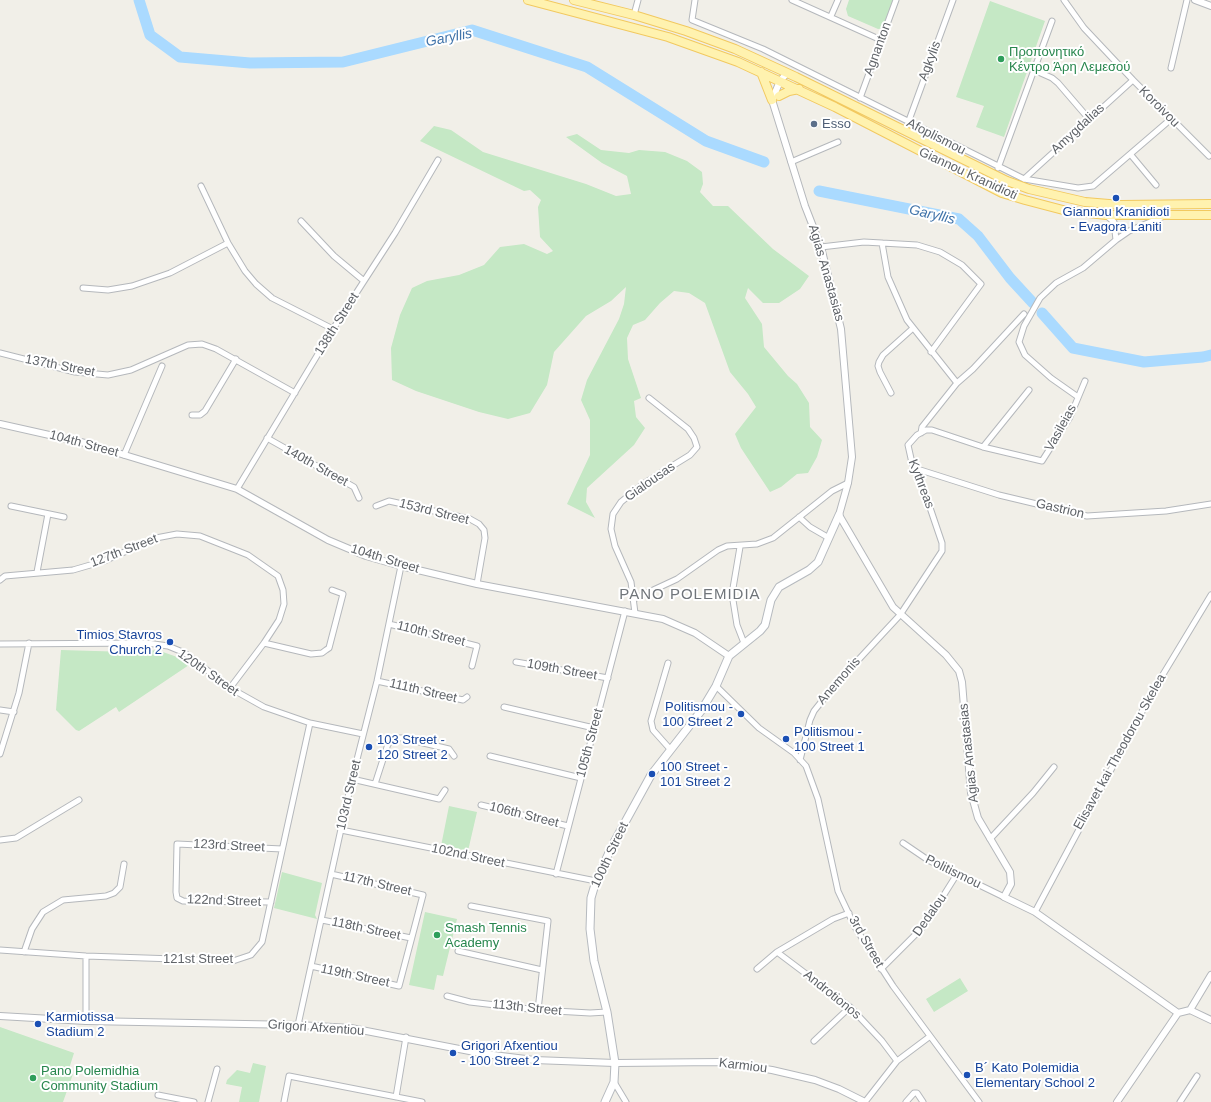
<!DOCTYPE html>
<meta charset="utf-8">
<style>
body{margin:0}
canvas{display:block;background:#f1efe8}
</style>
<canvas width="1211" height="1102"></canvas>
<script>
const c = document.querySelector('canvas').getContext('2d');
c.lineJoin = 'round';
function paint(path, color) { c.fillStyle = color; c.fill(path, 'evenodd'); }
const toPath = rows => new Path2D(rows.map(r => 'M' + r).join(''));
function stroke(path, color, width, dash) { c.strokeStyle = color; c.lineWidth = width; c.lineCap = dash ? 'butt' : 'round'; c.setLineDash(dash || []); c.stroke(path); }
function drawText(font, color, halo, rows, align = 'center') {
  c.font = font + ' Helvetica,sans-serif'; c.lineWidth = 4; c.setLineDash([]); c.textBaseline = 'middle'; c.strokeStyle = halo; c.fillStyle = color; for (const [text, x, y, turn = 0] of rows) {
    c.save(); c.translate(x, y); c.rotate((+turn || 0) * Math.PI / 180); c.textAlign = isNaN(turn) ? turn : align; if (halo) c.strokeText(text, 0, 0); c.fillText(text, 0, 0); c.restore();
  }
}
paint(toPath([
 [849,0,895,0,885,28,878,29,848,16,846,9],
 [990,1,1045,21,1004,137,976,127,984,106,956,97],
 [434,126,451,130,483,152,586,184,616,196,631,194,627,176,602,163,566,137,577,134,601,150,629,153,639,150,665,152,687,161,702,172,703,184,700,192,713,206,728,206,773,249,809,276,800,289,779,303,763,303,748,288,745,298,762,324,764,347,788,376,797,384,809,403,810,427,822,440,817,457,808,473,797,474,781,487,770,492,741,448,735,434,756,407,748,394,730,372,705,303,689,293,674,291,660,303,645,320,633,325,627,338,628,359,641,398,634,401,636,417,645,428,634,445,587,488,586,502,595,518,567,504,590,455,590,420,581,400,587,380,619,319,624,304,626,287,611,301,586,316,554,352,547,385,530,413,508,419,479,412,416,391,392,380,391,348,400,315,412,288,427,281,459,275,484,265,500,247,524,244,547,254,553,251,540,237,538,207,541,200,530,190,524,191,420,141],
 [139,649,160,651,183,659,189,665,119,712,116,707,79,731,76,730,56,710,61,650,129,652],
 [449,806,477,812,468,851,441,846],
 [282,872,322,883,315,915,317,919,274,908],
 [425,912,457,919,443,976,437,975,434,990,409,985],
 [960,978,968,991,934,1012,926,999],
 [0,1027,74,1053,68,1072,73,1074,63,1102,0,1102],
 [253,1063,266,1066,259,1102,239,1102,242,1087,226,1084,227,1080,237,1070,250,1073]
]), '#c5e8c5');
stroke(toPath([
 [139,0,150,35,180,57,250,63,343,62,472,30,587,67,706,141,764,162],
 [819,191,959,219,978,236,1010,278,1033,303],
 [1042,313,1073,348,1144,362,1203,357,1211,355]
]), '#aadaff', 11);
const minor = toPath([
 [695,0,692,20,763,49,1024,179,1078,188,1093,186,1171,119],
 [792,0,881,40],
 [1064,0,1084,28,1133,80,1209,156],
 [634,15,638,0],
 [831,16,838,0],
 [1171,68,1187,0],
 [1034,70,1052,78,1058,83,1089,119],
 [860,98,896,0],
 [908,123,953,0],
 [1131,155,1156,185],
 [791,162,838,142],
 [998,168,1052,21],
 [1024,179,1133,80],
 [201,186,228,243,245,271,256,284,272,298,333,329],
 [1106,215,1114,222,1116,240],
 [301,221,334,256,364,281],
 [882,243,888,277,907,320,957,383],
 [821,247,864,242,917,245,940,252,962,265,981,284,931,352],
 [83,288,108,290,132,286,170,273,228,243],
 [0,353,75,372,108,375,131,370,188,345,202,344,216,349,295,393],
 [891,393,880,372,878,366,879,362,883,355,912,329],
 [1078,397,1051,378,1025,355,1019,342,1024,326,1040,298,1056,283,1083,268,1116,240,1129,231,1162,217],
 [192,415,200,415,205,411,236,359],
 [921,433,922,427,957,383,973,369,1024,314],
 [267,438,354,487,359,498],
 [983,447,1029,390],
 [124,455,162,366],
 [914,468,999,495,1087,516,1166,511,1211,504],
 [237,489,333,329,395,233,438,160],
 [11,506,64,517],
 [376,506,389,501,470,519,479,524,484,530,485,538,477,584],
 [799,517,810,527,829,538],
 [740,547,732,594,737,625,744,643],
 [37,572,48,514],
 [0,580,5,576,73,570,104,561,156,538,177,534,200,536,248,555,278,576,283,590,284,604,279,620,264,643,230,688],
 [634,599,677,579,718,550,727,546,757,544,773,538,832,491,848,483],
 [635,613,631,582,615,546,611,529,613,514,621,502,643,484,690,455,697,447,694,438,688,429,649,398],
 [389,624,477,646,472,666],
 [264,643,311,654,322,653,326,650,329,648,343,594,332,590],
 [0,644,147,643,168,646,185,653,230,688,264,707,310,723,363,734],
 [516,662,608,678],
 [668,663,651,721,653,730,670,749],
 [377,681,463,700,467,697],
 [716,686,759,728,794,753,806,766,818,799,838,891,855,927,893,986,979,1102],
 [504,707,594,728],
 [0,710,14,712],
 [0,754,19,693,29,643],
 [490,756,581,778],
 [800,760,810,720,814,711,834,686,900,615,942,551,942,543,925,493,912,463,908,445,917,435,926,430,932,430,983,447,1042,461,1070,417,1085,381],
 [352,779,439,799,445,790],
 [375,784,388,744,394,738,402,738,449,749,454,756],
 [481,805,568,826],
 [341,830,596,881],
 [990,839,1033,793,1054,767],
 [0,840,16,838,79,800],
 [903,843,928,860,1004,897],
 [556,874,625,611],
 [271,902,183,901,177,898,176,892,177,844,282,849],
 [471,906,548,921,538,1010],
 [1035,912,1153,691,1211,595],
 [322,920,411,938],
 [0,950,86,956,233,961,251,955,262,942,310,723],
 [458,951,542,970],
 [24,952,32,929,43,912,63,900,106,896,114,893,120,887,124,864],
 [777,952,850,1007,882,1041,897,1061],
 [86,956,86,1021],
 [311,966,399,986,423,895,331,874],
 [757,969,777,952,833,919,849,913],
 [881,969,925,925,957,874],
 [447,996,470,1002,538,1010,590,1013,607,1012],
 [298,1025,352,779,377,681,401,566],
 [814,1041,850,1007],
 [614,1082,626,1102],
 [158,1095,194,1102],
 [396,1097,406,1037],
 [208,1102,217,1069],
 [284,1102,289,1076,422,1102],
 [865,1102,897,1061,929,1037],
 [906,1102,914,1093,917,1093,923,1102],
 [1180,1102,1197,1076]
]);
const tertiary = toPath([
 [1195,0,1211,6],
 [787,73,780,81,772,100,805,206,821,247,841,329,852,457,848,483,839,515,893,607,946,655,959,671,962,682,971,793,978,818,1010,872,1011,884,1004,897,1035,912,1178,1013],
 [0,424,85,443,237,489,328,540,366,556,401,566,477,584,663,619,695,633,729,656],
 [1190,1010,1211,975],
 [1178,1013,1190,1010,1211,1020],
 [0,1016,86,1021,298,1025,351,1028,485,1054,534,1060,615,1063,720,1062,772,1070,815,1080,839,1089,865,1102],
 [1117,1102,1178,1013]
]);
const secondary = toPath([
 [605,1102,614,1082,615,1063,607,1012,594,961,590,929,591,898,596,881,612,846,651,775,701,711,716,686,729,656,760,631,765,625,771,600,779,587,809,570,818,562,839,515]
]);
const primary = toPath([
 [528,0,668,37,738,62,835,107,1002,193,1025,200,1063,210,1106,215,1211,215],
 [574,0,634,15,686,31,735,49,796,77,1007,181,1029,189,1085,202,1121,205,1211,204],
 [761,72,772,100],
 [779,96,789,91,799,89]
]);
stroke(minor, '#b5b8bc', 7);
stroke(tertiary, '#b5b8bc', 8);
stroke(secondary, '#b6babf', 9);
stroke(primary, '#f2c960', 10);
stroke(minor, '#fff', 5);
stroke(tertiary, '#fff', 6);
stroke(secondary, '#fff', 7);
stroke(primary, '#fff2af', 8);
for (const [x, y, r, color] of [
 [1001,59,4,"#2e9e5b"],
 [814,124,4,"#5c6f8a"],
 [1116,198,4,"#1a4fb4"],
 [170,642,4,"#1a4fb4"],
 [741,714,4,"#1a4fb4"],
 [786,739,4,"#1a4fb4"],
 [369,747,4,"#1a4fb4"],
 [652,774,4,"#1a4fb4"],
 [437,935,4,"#2e9e5b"],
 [38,1024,4,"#1a4fb4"],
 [453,1053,4,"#1a4fb4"],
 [967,1075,4,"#1a4fb4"],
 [33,1078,4,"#2e9e5b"]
]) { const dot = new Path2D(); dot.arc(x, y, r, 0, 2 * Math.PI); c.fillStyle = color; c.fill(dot); stroke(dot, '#fff', 1.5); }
drawText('13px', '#5f6368', '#fff', [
 ["Agnanton",878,49,-70],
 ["Agkylis",930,61,-70],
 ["Koroivou",1159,107,45],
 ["Amygdalias",1078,129,-43],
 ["Afoplismou",936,137,27],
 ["Giannou Kranidioti",968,174,25],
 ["Agias Anastasias",826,273,74],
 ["138th Street",337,324,-58],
 ["137th Street",60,366,11],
 ["Vasileias",1061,428,-61],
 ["104th Street",84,444,15],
 ["140th Street",316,466,29],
 ["Gialousas",650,482,-35],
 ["Kythreas",921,484,69],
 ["Gastrion",1060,509,13],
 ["153rd Street",434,512,14],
 ["127th Street",124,551,-21],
 ["104th Street",385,559,17],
 ["110th Street",431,634,14],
 ["109th Street",562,670,10],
 ["120th Street",208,673,35],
 ["Anemonis",839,681,-49],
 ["111th Street",423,691,13],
 ["105th Street",590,743,-75],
 ["Elisavet kai Theodorou Skelea",1120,752,-61],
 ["Agias Anastasias",969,753,-96],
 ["103rd Street",349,795,-77],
 ["106th Street",524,815,14],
 ["123rd Street",229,846,3],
 ["100th Street",610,855,-65],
 ["102nd Street",468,856,12],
 ["Politismou",953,872,26],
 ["117th Street",377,884,13],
 ["122nd Street",224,901,2],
 ["Dedalou",930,915,-55],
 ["118th Street",366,929,12],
 ["3rd Street",866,942,60],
 ["121st Street",198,959],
 ["119th Street",355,976,12],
 ["Androtionos",832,995,39],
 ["113th Street",527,1008,6],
 ["Grigori Afxentiou",316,1028,4],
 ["Karmiou",743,1066,7]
]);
drawText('13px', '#27864d', '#fff', [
 ["Προπονητικό",1009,52],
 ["Κέντρο Άρη Λεμεσού",1009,67],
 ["Smash Tennis",445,928],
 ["Academy",445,943],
 ["Pano Polemidhia",41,1071],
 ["Community Stadium",41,1086]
], 'left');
drawText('13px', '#4e5e75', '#fff', [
 ["Esso",822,124]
], 'left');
drawText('13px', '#164399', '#fff', [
 ["Giannou Kranidioti",1116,212,"center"],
 ["- Evagora Laniti",1116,227,"center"],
 ["Timios Stavros",162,635,"right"],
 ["Church 2",162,650,"right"],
 ["Politismou -",733,707,"right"],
 ["100 Street 2",733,722,"right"],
 ["Politismou -",794,732],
 ["100 Street 1",794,747],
 ["103 Street -",377,740],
 ["120 Street 2",377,755],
 ["100 Street -",660,767],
 ["101 Street 2",660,782],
 ["Karmiotissa",46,1017],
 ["Stadium 2",46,1032],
 ["Grigori Afxentiou",461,1046],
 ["- 100 Street 2",461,1061],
 ["B´ Kato Polemidia",975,1068],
 ["Elementary School 2",975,1083]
], 'left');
drawText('italic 14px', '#4174aa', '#fff', [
 ["Garyllis",449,38,-11],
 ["Garyllis",932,215,13]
]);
c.letterSpacing = '1px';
drawText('15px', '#70757a', '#fff', [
 ["PANO POLEMIDIA",690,595]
]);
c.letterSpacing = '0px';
</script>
